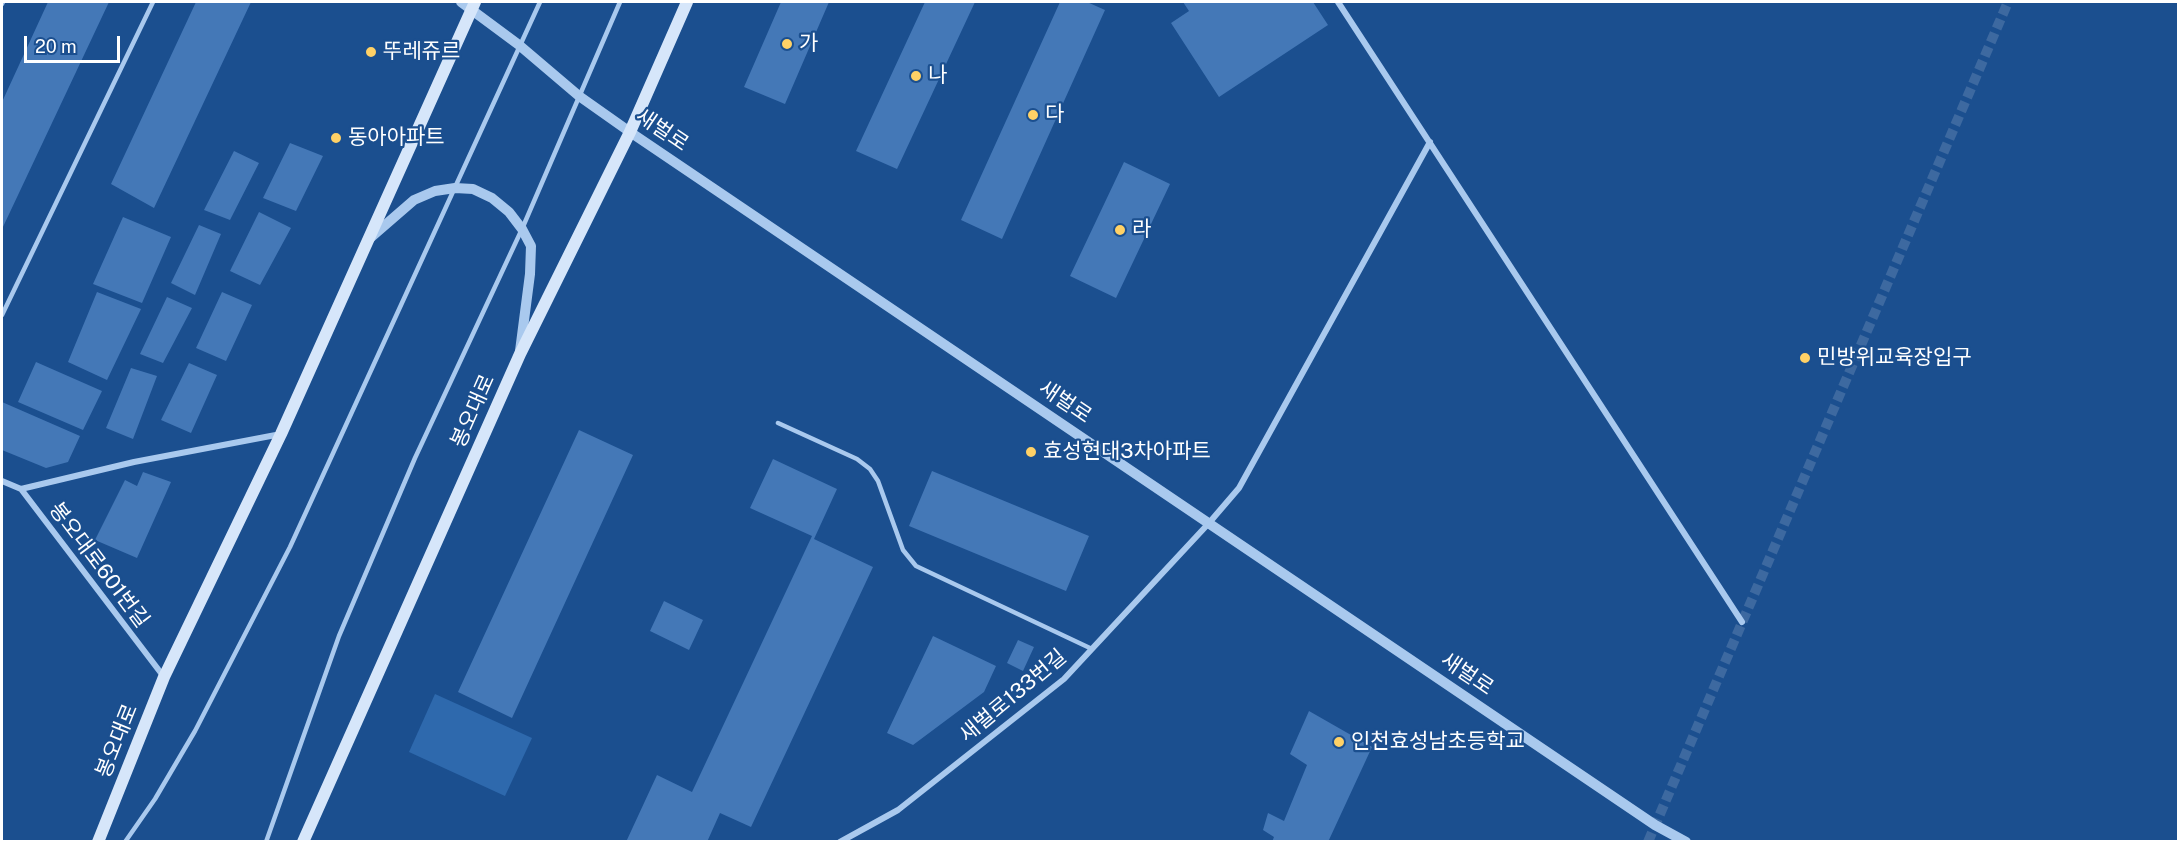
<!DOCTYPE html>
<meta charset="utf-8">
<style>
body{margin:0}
#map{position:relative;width:2180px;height:843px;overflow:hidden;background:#1b4f8f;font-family:"Public Sans",sans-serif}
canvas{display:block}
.frame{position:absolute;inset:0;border:3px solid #fff;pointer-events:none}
.scale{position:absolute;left:24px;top:36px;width:96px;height:27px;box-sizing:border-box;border:3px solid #fff;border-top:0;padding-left:8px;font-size:18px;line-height:21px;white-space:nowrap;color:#fff;-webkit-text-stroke:4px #1b4f8f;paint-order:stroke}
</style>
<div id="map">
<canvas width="2180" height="843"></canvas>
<div class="frame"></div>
<div class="scale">20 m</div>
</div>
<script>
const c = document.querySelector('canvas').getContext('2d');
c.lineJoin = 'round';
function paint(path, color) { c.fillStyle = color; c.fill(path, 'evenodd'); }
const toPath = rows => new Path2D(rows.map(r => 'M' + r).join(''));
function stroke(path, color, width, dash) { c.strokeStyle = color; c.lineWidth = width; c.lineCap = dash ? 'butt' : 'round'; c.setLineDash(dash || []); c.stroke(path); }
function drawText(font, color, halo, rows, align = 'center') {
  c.font = font + ' "Public Sans","Noto Sans KR",sans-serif'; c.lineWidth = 4.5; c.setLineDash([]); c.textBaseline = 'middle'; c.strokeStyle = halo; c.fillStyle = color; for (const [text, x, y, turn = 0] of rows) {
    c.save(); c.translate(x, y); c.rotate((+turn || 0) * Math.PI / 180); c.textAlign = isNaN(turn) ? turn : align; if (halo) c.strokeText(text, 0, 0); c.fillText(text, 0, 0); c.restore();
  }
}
paint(toPath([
 [435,694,532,738,505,796,409,752]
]), '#2e69ad');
paint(toPath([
 [48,2,109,2,2,229,2,102],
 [196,2,251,2,154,208,111,184],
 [781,2,829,2,785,104,744,87],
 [925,2,975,2,897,169,856,151],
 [1060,2,1087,2,1105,10,1002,239,961,220],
 [1183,2,1313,2,1328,25,1219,97,1171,23,1189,11],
 [290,143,323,156,296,211,263,198],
 [234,151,259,163,230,220,204,210],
 [1124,162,1170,184,1116,298,1070,276],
 [259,212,291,228,260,285,230,271],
 [123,217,171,237,142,303,93,284],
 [199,225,221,234,195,295,171,283],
 [97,292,141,309,107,380,68,362],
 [222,292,252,305,226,361,196,348],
 [167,297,192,308,163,363,140,354],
 [36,362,102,391,83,430,18,402],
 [189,363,217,375,191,433,161,420],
 [131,368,157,376,133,439,106,428],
 [2,402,80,436,68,462,46,468,2,450],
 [579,430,633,455,512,718,458,692],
 [773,459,837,489,814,539,873,567,751,827,720,813,707,842,626,842,657,775,692,792,812,536,750,508],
 [932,471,1089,536,1066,591,909,526],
 [143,472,171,482,137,558,95,540,125,480,137,486],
 [664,601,703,620,689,650,650,631],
 [933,636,996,666,984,692,913,745,887,733],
 [1018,640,1034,647,1023,671,1007,663],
 [1309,711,1372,747,1328,842,1272,842,1274,837,1263,830,1268,813,1284,821,1307,765,1290,754]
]), '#4478b7');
stroke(toPath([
 [1648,842,2008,2]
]), '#3d69a0', 10, [10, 5]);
stroke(toPath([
 [2,4,3,2],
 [2,315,153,2],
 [778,423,857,459,870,469,878,481,903,550,916,566,1092,649],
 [125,842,155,799,195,731,290,547,540,2],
 [266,842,339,636,415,458,522,229,620,2]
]), '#a9c9ee', 4.5);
stroke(toPath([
 [1338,2,1742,622],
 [2,481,21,489,164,677],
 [21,489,134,462,281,434],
 [840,842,898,810,1064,679,1209,523,1239,488,1430,142]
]), '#a9c9ee', 6);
stroke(toPath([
 [461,2,519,45,579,96,630,132,1655,825,1686,842],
 [369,239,414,200,435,191,455,188,473,189,492,198,509,212,522,229,531,246,530,274,520,351]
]), '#a9c9ee', 10);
stroke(toPath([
 [98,842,164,677,281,434,475,2],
 [303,842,520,354,630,132,687,2]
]), '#d6e6fa', 12);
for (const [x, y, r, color] of [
 [787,44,6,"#ffd166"],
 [371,52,6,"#ffd166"],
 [916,76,6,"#ffd166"],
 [1033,115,6,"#ffd166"],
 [336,138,6,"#ffd166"],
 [1120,230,6,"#ffd166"],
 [1805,358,6,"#ffd166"],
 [1031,452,6,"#ffd166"],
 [1339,742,6,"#ffd166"]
]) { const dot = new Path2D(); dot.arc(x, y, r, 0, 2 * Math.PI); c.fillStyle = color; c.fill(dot); stroke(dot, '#1b4f8f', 2); }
drawText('21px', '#fff', '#1b4f8f', [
 ["가",799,44],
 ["뚜레쥬르",383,52],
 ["나",928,76],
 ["다",1045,115],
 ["동아아파트",348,138],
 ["라",1132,230],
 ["민방위교육장입구",1817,358],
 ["효성현대3차아파트",1043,452],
 ["인천효성남초등학교",1351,742]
], 'left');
drawText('21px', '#fff', '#1b4f8f', [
 ["새벌로",662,130,34],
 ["새벌로",1065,402,34],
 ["봉오대로",473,411,-66],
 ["봉오대로601번길",99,565,53],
 ["새벌로",1467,674,34],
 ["새벌로133번길",1013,696,-40],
 ["봉오대로",117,741,-68]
]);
</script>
